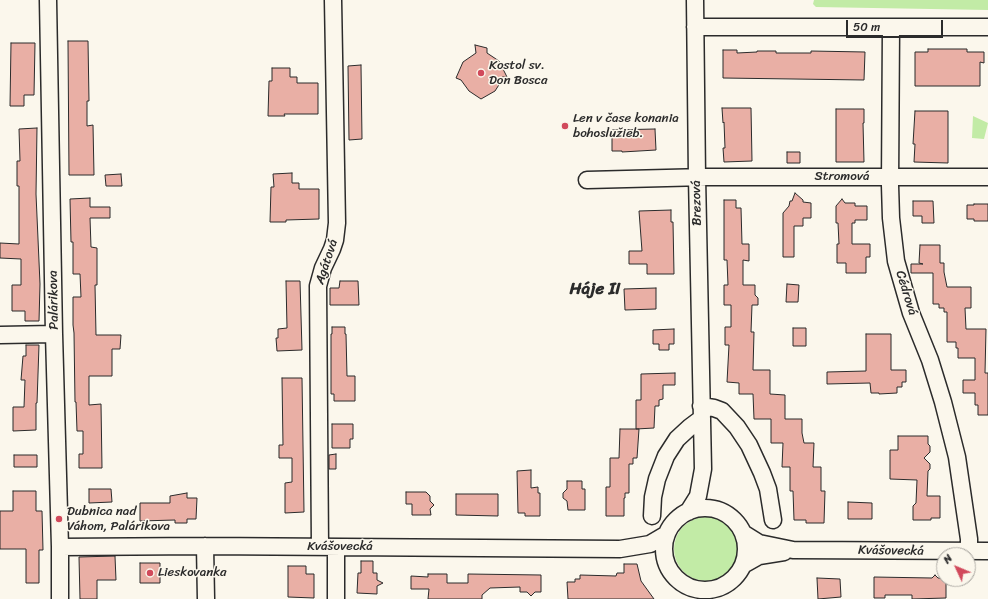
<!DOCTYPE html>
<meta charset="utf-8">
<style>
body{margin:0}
#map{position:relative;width:988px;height:599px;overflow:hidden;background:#fbf7ec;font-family:Sriracha,sans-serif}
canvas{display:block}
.north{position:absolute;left:936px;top:547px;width:40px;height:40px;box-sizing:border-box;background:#fbf7ec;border:1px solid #a8a59f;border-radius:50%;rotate:314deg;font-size:11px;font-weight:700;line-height:16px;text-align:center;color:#2b2b2b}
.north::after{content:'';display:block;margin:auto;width:14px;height:18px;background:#d1495b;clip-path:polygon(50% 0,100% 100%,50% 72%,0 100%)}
.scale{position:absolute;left:846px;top:20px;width:97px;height:18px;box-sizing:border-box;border:2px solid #2b2b2b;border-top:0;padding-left:5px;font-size:12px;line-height:14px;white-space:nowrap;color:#2b2b2b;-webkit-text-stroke:3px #fbf7ec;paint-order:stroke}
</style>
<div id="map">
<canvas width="988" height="599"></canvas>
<div class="north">N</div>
<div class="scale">50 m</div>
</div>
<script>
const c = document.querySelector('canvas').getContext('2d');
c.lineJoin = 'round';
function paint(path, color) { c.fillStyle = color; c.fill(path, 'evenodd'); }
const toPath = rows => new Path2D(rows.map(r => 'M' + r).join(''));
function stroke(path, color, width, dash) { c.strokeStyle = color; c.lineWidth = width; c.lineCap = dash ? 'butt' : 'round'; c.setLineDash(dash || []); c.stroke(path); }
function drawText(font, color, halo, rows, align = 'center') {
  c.font = font + ' Sriracha,sans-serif'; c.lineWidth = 3; c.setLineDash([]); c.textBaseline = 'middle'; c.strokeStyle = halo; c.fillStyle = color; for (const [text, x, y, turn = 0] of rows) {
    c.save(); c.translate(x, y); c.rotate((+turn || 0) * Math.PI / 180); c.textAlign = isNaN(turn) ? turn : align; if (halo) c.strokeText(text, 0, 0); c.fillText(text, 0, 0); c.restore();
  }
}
paint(toPath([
 [814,0,988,0,988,10,816,7,813,4],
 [973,116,988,123,984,139,972,138],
 '674 549a32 32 0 1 1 64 0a32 32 0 1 1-64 0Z'
]), '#c2eba6');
const building = toPath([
 [68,41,88,41,89,101,87,101,87,126,93,125,94,175,69,175,68,41],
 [11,43,35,43,34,95,24,95,24,106,10,106,11,43],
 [475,45,487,48,487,53,499,61,507,77,502,77,502,80,495,91,481,99,469,91,461,80,456,78,463,62,476,53,475,45],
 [928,49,967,49,967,52,984,52,984,63,980,62,980,86,915,86,915,52,928,52,928,49],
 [723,50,737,50,737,53,757,52,757,51,776,51,776,53,811,53,811,51,865,52,864,80,723,78,723,50],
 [361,65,362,139,349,140,348,66,361,65],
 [272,68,290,68,290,77,297,77,297,83,318,83,318,114,284,114,285,116,268,116,269,81,272,81,272,68],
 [722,108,751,108,752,161,724,162,723,148,725,148,724,122,723,123,722,108],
 [836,109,864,109,864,123,863,123,864,162,836,162,836,109],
 [915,111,948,111,948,163,914,162,915,144,913,144,915,111],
 [37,128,36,194,40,284,39,321,25,321,25,311,12,311,12,285,21,285,21,259,0,258,0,243,19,244,19,186,17,186,17,161,20,161,19,129,37,128],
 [655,129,656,150,622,152,622,151,612,151,612,130,655,129],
 [787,152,800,152,800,163,787,163,787,152],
 [292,173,292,183,299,183,299,189,319,189,319,219,286,220,286,222,270,222,271,187,274,187,273,174,292,173],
 [121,174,122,186,106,186,105,175,121,174],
 [795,193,803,200,803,202,811,203,811,218,803,218,803,226,794,226,794,257,783,257,783,213,789,206,790,201,792,201,795,193],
 [90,198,90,207,110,207,110,218,90,218,91,247,97,248,97,285,95,285,96,335,121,335,120,349,112,349,112,376,89,376,89,405,101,404,102,468,79,468,79,454,83,454,83,431,77,431,76,402,75,402,74,333,73,325,73,297,81,297,80,274,73,274,73,242,71,242,70,199,90,198],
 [842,199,845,203,855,203,855,206,867,206,867,220,855,220,855,223,852,223,852,244,870,244,870,257,866,257,866,273,846,273,846,263,837,263,837,244,839,244,838,223,836,223,836,206,842,199],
 [724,200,736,200,736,208,741,208,742,244,749,244,749,261,743,260,743,285,755,285,755,295,758,298,758,305,752,305,751,332,754,332,753,370,770,370,770,394,785,395,785,419,802,419,802,433,804,443,814,443,813,467,821,467,821,491,825,491,824,523,806,523,806,520,794,520,793,491,790,491,790,467,782,467,783,443,771,443,771,419,754,419,753,394,739,394,739,383,727,382,729,345,725,345,725,327,731,327,731,305,724,305,724,285,728,285,727,260,724,260,724,200],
 [913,201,933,201,934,223,922,223,922,216,913,216,913,201],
 [974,204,988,204,988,221,974,221,974,219,967,219,967,205,974,205,974,204],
 [671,210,671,222,673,222,674,274,647,274,647,264,629,264,629,251,642,251,639,211,671,210],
 [920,245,940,245,940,263,944,263,944,272,947,287,971,287,971,308,965,308,966,329,986,329,985,373,988,373,988,415,978,415,978,405,975,405,975,393,963,393,963,380,975,380,975,358,958,358,958,348,956,348,956,342,947,342,947,312,944,312,944,308,939,308,939,304,933,304,933,273,911,273,911,264,923,264,919,263,920,245],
 [286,281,300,281,302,350,277,351,276,338,278,338,278,329,287,328,286,281],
 [340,281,358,281,359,305,330,305,330,288,339,288,340,281],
 [787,284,799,285,798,302,786,302,787,284],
 [656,288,656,309,625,310,624,289,656,288],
 [332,327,345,327,345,334,346,334,347,376,355,376,355,401,334,401,334,394,331,394,331,334,332,334,332,327],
 [793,328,806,328,806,346,793,346,793,328],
 [674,329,674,344,669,344,669,350,659,350,659,344,653,344,653,330,674,329],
 [866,334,891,334,891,370,906,370,906,382,902,382,902,387,897,387,897,393,879,394,879,393,871,393,870,383,827,384,827,372,866,371,866,334],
 [26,345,39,345,37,403,36,403,36,430,13,431,13,407,24,407,25,380,21,380,23,356,26,356,26,345],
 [675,373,675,385,663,385,663,399,659,400,659,406,655,406,654,428,636,429,636,400,641,400,641,374,675,373],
 [282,378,302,378,304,512,285,513,285,483,292,482,292,458,279,458,279,445,283,445,282,378],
 [332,424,353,424,353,439,350,439,350,448,332,448,332,424],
 [620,429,639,429,637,458,633,458,633,464,629,464,629,493,625,493,625,498,624,498,624,516,606,516,606,487,610,487,610,458,619,458,620,429],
 [898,436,928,436,928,444,930,446,930,452,924,458,930,464,930,469,928,471,927,496,940,496,940,518,931,518,931,520,913,520,913,506,916,503,917,480,890,479,890,450,898,450,898,436],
 [336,454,336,469,329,469,329,455,336,454],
 [14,455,37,455,37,467,14,467,14,455],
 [531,470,531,488,538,487,538,493,540,493,540,516,525,516,525,513,518,513,517,471,531,470],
 [567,481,582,481,582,489,585,489,585,510,568,510,567,501,563,498,563,493,567,489,567,481],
 [89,489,111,489,112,502,89,503,89,489],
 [13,491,36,491,36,511,42,511,43,550,39,550,39,583,26,583,26,549,0,549,0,511,13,511,13,491],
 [406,492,426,492,430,496,430,501,434,505,430,509,431,515,412,515,412,504,406,504,406,492],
 [187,493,187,498,197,498,196,519,187,519,187,523,175,523,175,520,140,521,140,503,170,503,170,496,187,493],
 [456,494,498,494,498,516,456,515,456,494],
 [848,502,872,503,872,519,848,519,848,502],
 [115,556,116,580,97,580,97,599,80,599,79,557,115,556],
 [361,561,373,561,373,573,377,573,377,580,383,583,377,586,377,594,357,593,358,573,361,573,361,561],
 [140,563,160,563,160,583,140,583,140,563],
 [624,564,637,564,641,581,654,599,568,599,567,582,575,582,575,579,580,579,580,575,616,576,617,573,624,573,624,564],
 [288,566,306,566,306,574,314,574,314,598,288,597,288,566],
 [428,574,447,574,447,583,468,583,468,574,541,575,541,592,535,592,531,596,527,592,520,592,520,587,490,588,482,595,482,599,428,599,429,589,411,589,411,576,428,577,428,574],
 [935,575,938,578,946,579,946,598,912,599,912,595,885,595,885,598,874,598,874,577,932,578,935,575],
 [817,578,840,579,841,597,818,599,817,578]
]);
paint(building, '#e9afa5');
stroke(building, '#2b2b2b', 1);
const minor = toPath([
 [48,0,54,334,60,547,60,599],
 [695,27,988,27],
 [891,27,890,185,891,218,896,261,911,313,930,360,943,402,957,457,969,539,969,552],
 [587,180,706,177,988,177],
 [0,335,54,334],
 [701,406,714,408,722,411,737,427,749,445,762,473,768,489,773,520],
 '664 549a41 41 0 1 1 82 0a41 41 0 1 1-82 0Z',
 [688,512,698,496,703,469,697,177,695,0],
 [652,516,653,497,657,479,666,456,677,439,690,427,702,418],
 [743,533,759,543,793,550,988,551],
 [205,546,206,599],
 [60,547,205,546,620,549,650,544,667,534],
 [320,547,318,286,323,268,332,249,335,240,337,223,333,0],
 [743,565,759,556,784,552],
 [336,599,336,547]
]);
stroke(minor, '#2b2b2b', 19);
stroke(minor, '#fbf7ec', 16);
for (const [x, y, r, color] of [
 [481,73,4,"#d1495b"],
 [565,126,4,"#d1495b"],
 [59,519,4,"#d1495b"],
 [150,573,4,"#d1495b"]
]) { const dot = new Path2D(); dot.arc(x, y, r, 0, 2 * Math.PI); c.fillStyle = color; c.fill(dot); stroke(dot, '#fbf7ec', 1.5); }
drawText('13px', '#2b2b2b', '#fbf7ec', [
 ["Kostol sv.",489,66],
 ["Don Bosca",489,81],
 ["Len v čase konania",573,119],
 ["bohoslužieb.",573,134],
 ["Dubnica nad",67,512],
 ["Váhom, Palárikova",67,527],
 ["Lieskovanka",158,573]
], 'left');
drawText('13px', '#2b2b2b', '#fbf7ec', [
 ["Stromová",842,177],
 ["Brezová",697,203,-91],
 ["Agátová",327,262,-72],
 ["Cédrová",906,293,73],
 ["Palárikova",54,300,-91],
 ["Kvášovecká",340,547],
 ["Kvášovecká",891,551,1]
]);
drawText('bold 17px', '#2b2b2b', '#fbf7ec', [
 ["Háje II",595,290]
]);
</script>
